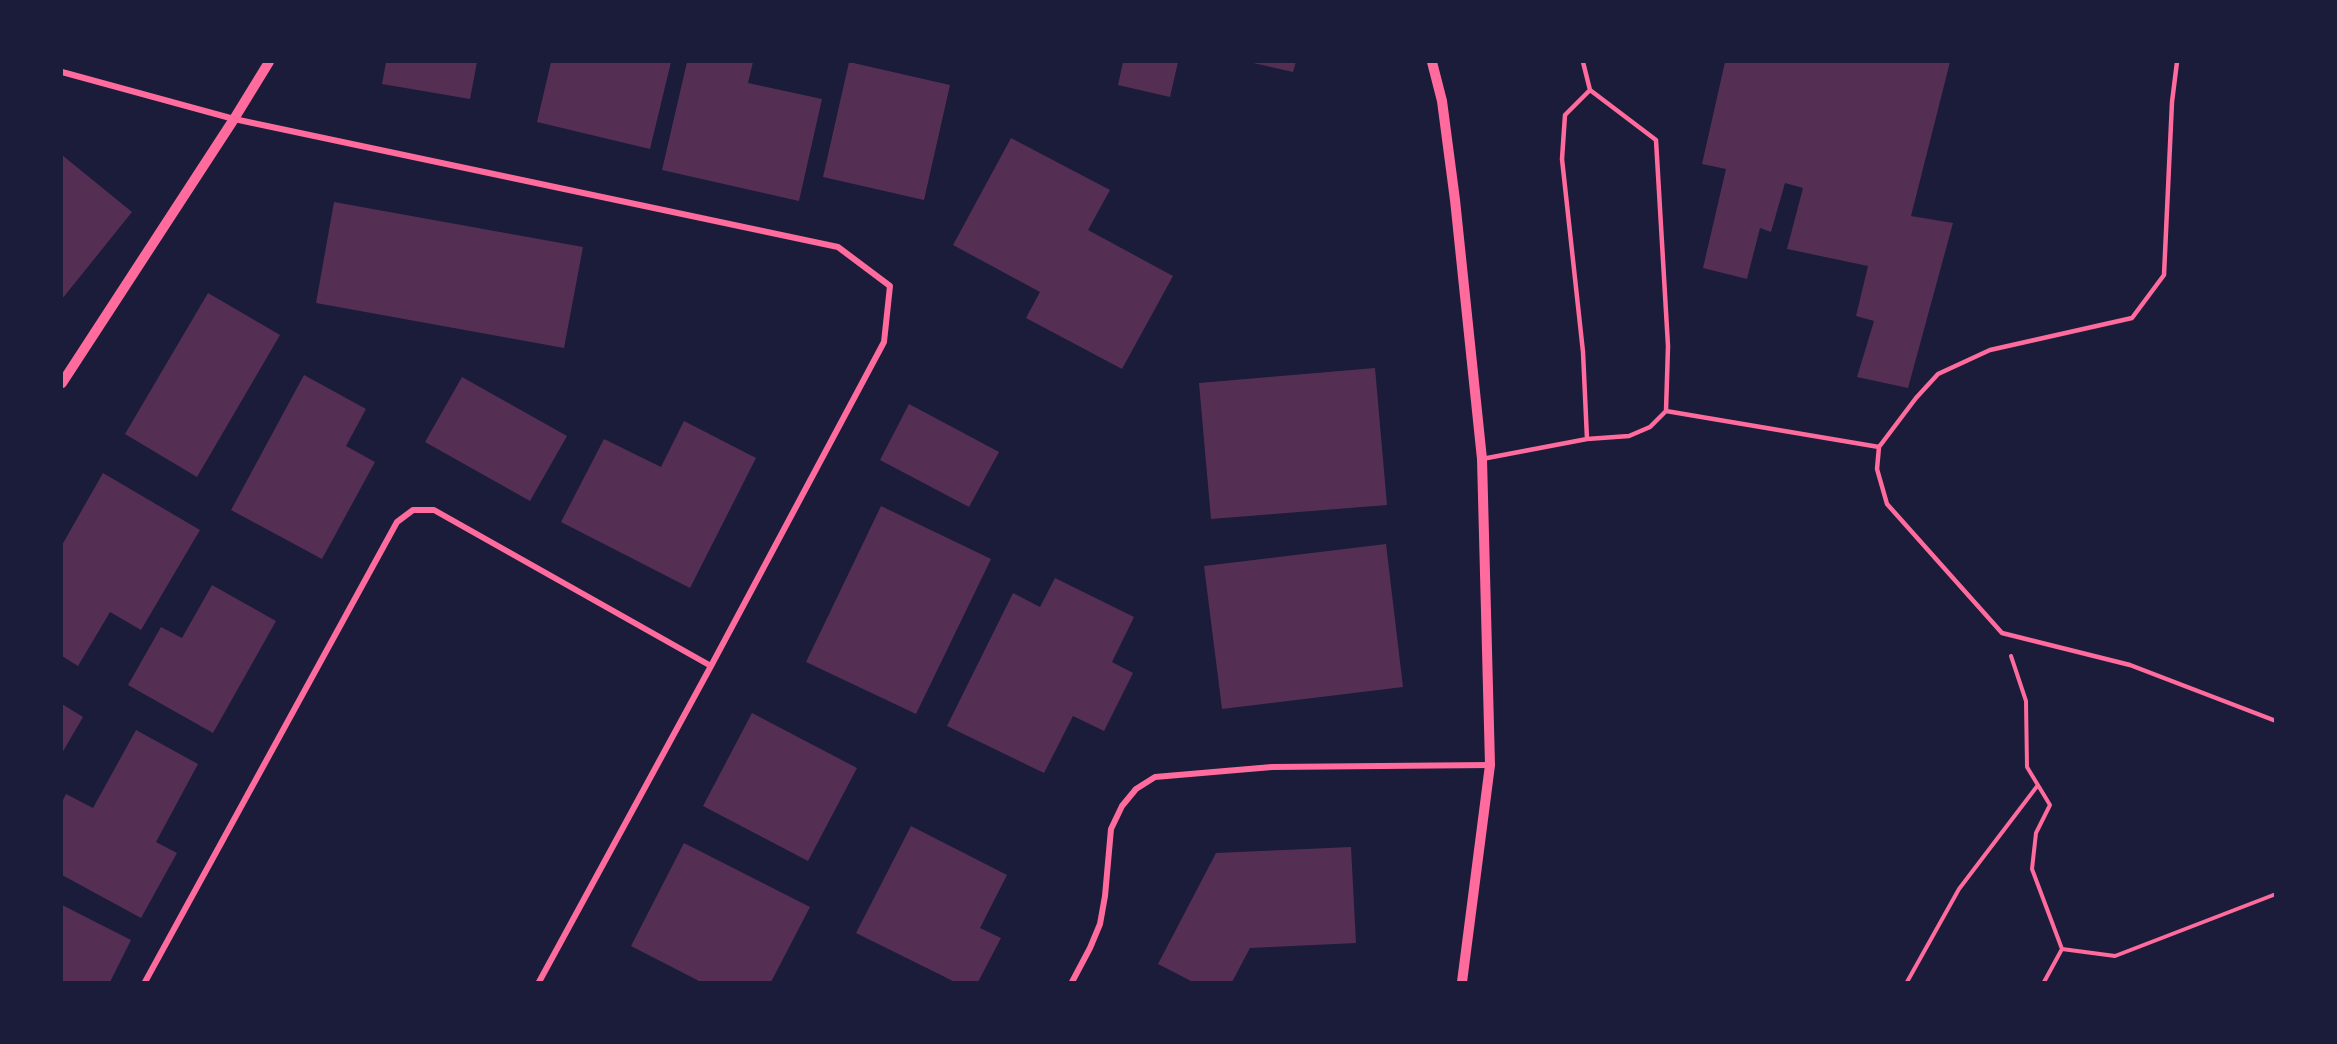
<!DOCTYPE html>
<style>
body{margin:0}
#map{position:relative;width:2337px;height:1044px;overflow:hidden;background:#1b1b3a;font-family:"Noto Sans",sans-serif}
canvas{display:block}
.frame{position:absolute;inset:0;border:63px solid #1b1b3a;pointer-events:none}
</style>
<div id="map">
<canvas width="2337" height="1044"></canvas>
<div class="frame"></div>
</div>
<script>
const c = document.querySelector('canvas').getContext('2d');
c.lineJoin = 'round';
function paint(path, color) { c.fillStyle = color; c.fill(path, 'evenodd'); }
const toPath = rows => new Path2D(rows.map(r => 'M' + r).join(''));
function stroke(path, color, width, dash) { c.strokeStyle = color; c.lineWidth = width; c.lineCap = dash ? 'butt' : 'round'; c.setLineDash(dash || []); c.stroke(path); }
paint(toPath([
 [386,62,477,62,470,99,382,84],
 [551,62,671,62,650,149,537,122],
 [687,62,753,62,748,83,822,99,799,201,662,170],
 [849,62,950,85,924,200,823,177],
 [1123,62,1178,62,1170,97,1118,85],
 [1249,62,1296,62,1293,72],
 [1725,62,1950,62,1911,216,1953,223,1908,388,1857,377,1874,321,1856,316,1868,266,1787,249,1803,188,1785,183,1771,232,1760,228,1747,279,1703,268,1726,169,1702,164],
 [1011,138,1110,190,1088,230,1173,276,1122,369,1026,318,1040,292,953,245],
 [62,155,132,212,62,299],
 [334,202,583,247,564,348,316,303],
 [208,293,280,335,197,477,125,434],
 [1375,368,1387,505,1211,519,1199,383],
 [304,375,366,409,346,446,375,462,322,559,231,510],
 [462,377,567,436,530,501,425,442],
 [909,404,999,452,969,507,880,460],
 [684,421,756,458,690,588,561,522,604,439,661,467],
 [103,473,200,530,141,630,110,612,78,666,62,656,62,545],
 [881,506,991,559,916,714,806,662],
 [1386,544,1403,687,1222,709,1204,566],
 [1055,578,1134,617,1112,662,1133,673,1104,731,1073,716,1044,773,947,726,1013,593,1040,607],
 [212,585,276,621,213,733,128,685,161,627,182,638],
 [62,704,83,717,62,753],
 [752,713,857,768,808,861,703,806],
 [136,730,198,764,156,842,177,853,141,918,62,875,62,802,66,794,93,808],
 [911,826,1007,875,980,928,1001,938,978,982,955,982,856,933],
 [684,843,810,907,771,982,701,982,631,946],
 [1351,847,1356,943,1250,948,1232,982,1193,982,1158,964,1216,853],
 [62,905,131,940,110,982,62,982]
]), '#542f53');
stroke(toPath([
 [2011,656,2026,701,2027,767,2050,805,2036,833,2032,869,2062,949,2115,956,2276,894],
 [1907,982,1959,889,2038,785],
 [2044,982,2062,949]
]), '#ff6b9d', 4);
stroke(toPath([
 [2177,62,2172,102,2164,275,2132,318,1990,350,1938,374,1916,398,1879,447,1877,469,1887,504,2002,633,2130,665,2276,721],
 [1666,411,1879,447],
 [1587,439,1583,352,1562,159,1565,115,1590,90],
 [1482,459,1587,439,1629,436,1650,427,1666,411,1668,346,1656,140,1590,90,1583,62]
]), '#ff6b9d', 4.5);
stroke(toPath([
 [62,72,234,119,838,247,890,286,884,342,711,666,539,982],
 [145,982,397,522,413,510,434,510,711,666],
 [1072,982,1090,948,1100,924,1105,896,1111,829,1122,806,1136,789,1155,777,1272,767,1490,765]
]), '#ff6b9d', 6);
stroke(toPath([
 [1432,62,1442,101,1455,200,1482,459,1490,765,1462,982],
 [62,383,234,119,269,62]
]), '#ff6b9d', 10);
</script>
